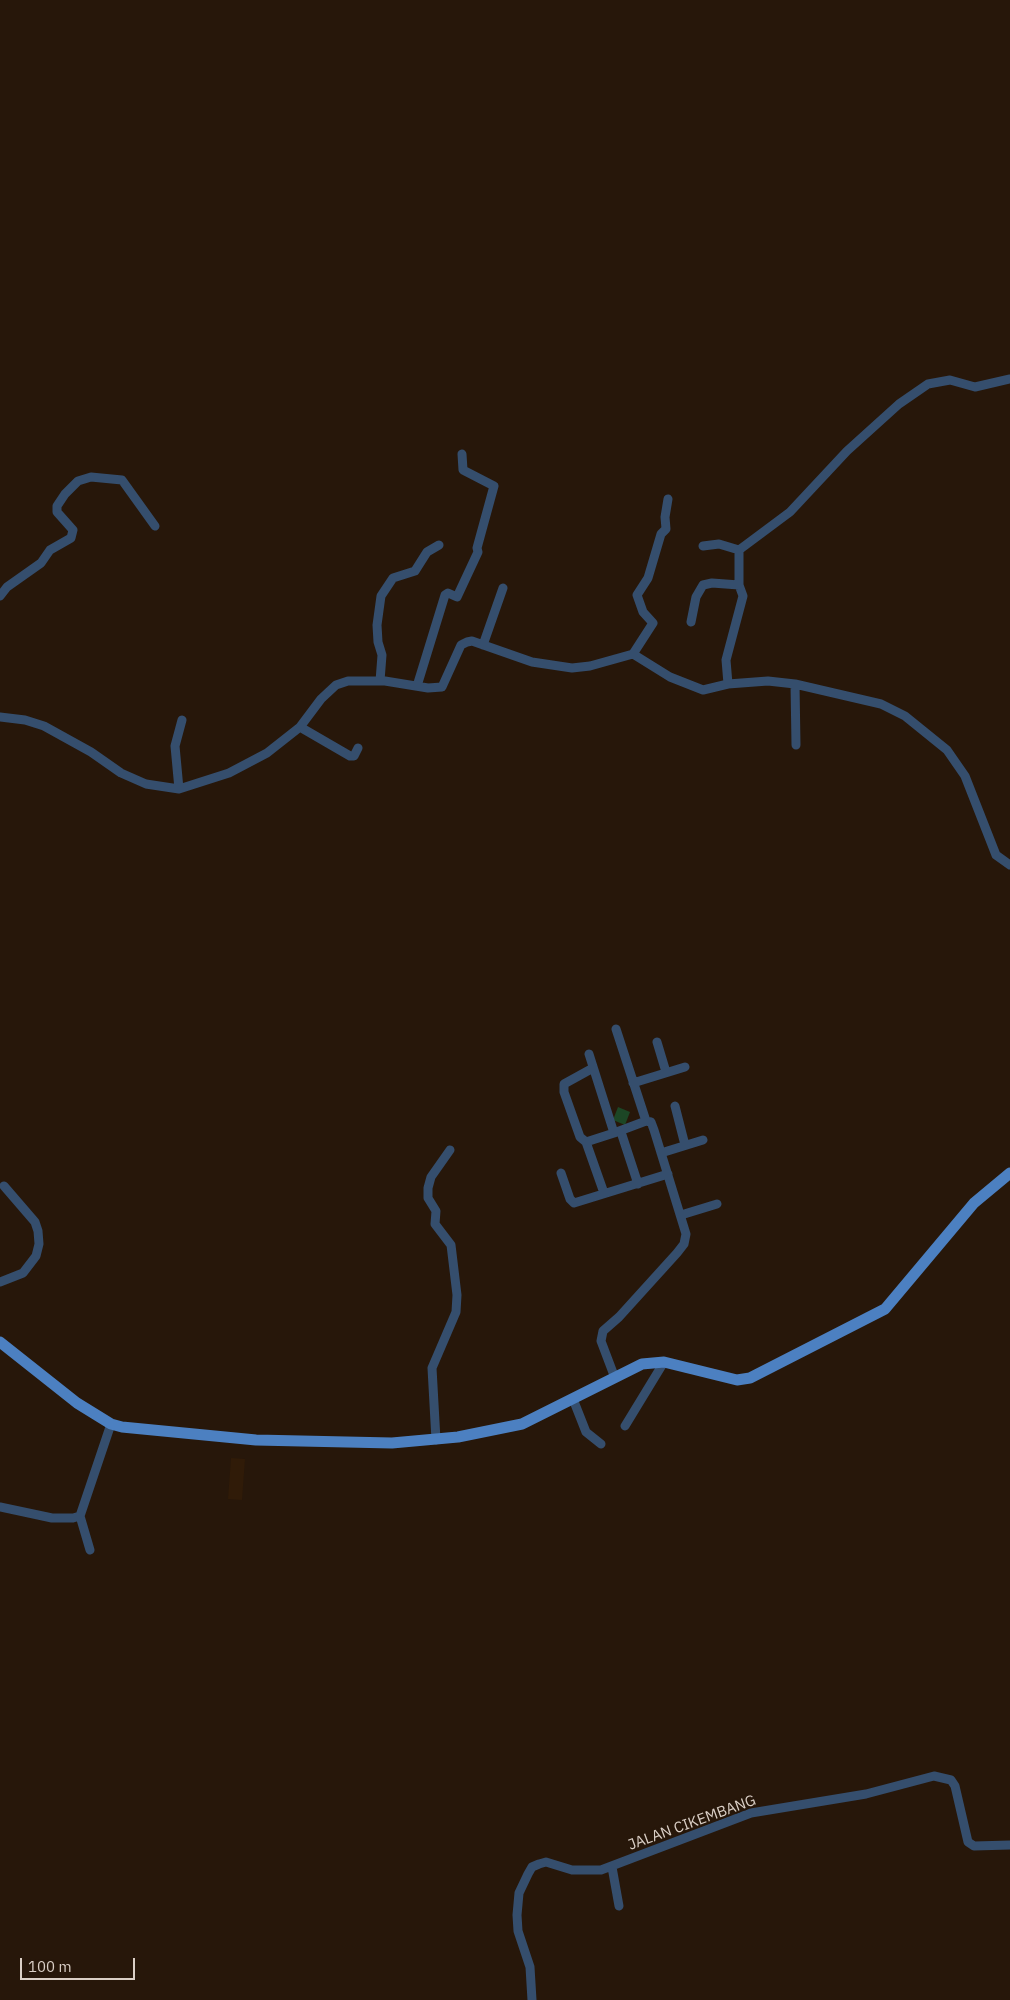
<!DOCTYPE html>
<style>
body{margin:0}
#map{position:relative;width:1010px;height:2000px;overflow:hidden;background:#27170a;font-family:"IBM Plex Sans",sans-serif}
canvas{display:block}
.scale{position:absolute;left:20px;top:1958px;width:115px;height:22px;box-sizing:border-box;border:2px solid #dacfc6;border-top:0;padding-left:6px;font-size:15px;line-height:18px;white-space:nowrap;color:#dacfc6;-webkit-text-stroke:4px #27170a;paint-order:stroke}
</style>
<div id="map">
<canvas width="1010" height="2000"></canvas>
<div class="scale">100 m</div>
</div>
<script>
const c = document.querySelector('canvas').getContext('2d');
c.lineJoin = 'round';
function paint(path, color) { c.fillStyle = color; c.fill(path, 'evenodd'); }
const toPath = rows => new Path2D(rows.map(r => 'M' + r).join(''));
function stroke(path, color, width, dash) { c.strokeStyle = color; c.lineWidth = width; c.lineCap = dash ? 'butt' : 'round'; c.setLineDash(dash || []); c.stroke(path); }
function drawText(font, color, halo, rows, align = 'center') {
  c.font = font + ' "IBM Plex Sans",sans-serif'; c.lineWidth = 4; c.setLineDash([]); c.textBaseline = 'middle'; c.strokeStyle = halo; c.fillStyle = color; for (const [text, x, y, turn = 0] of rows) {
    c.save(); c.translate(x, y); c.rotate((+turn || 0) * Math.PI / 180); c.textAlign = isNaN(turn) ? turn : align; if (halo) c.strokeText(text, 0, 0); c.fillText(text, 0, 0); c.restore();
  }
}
paint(toPath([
 [231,1458,245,1459,242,1500,228,1499]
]), '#301b08');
paint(toPath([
 [618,1107,630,1112,625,1125,613,1120]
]), '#1c4625');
stroke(toPath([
 [703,546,719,544,739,550],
 [0,596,7,587,41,563,50,550,71,538,73,530,57,512,57,506,65,494,78,481,91,477,122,480,155,526],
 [691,622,696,597,703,585,712,583,739,585],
 [483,645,503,588],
 [633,654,653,623,643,612,637,595,648,578,661,534,666,529,665,517,668,499],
 [380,681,382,655,378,642,377,625,381,596,393,578,415,571,427,552,439,545],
 [728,684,726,660,743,596,739,585,739,550,790,512,847,451,899,404,928,384,950,380,975,387,1010,379],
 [795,684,796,745],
 [417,686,445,595,448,593,457,597,478,552,477,548,494,486,463,470,462,454],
 [0,717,25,720,44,726,91,752,121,773,146,784,179,789,229,773,267,753,300,727,321,699,336,685,348,681,385,681,428,688,442,687,461,645,467,642,472,641,532,662,572,668,590,666,633,654,670,677,703,690,728,684,768,681,795,684,881,704,905,716,947,750,965,776,996,855,1010,865],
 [300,727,350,756,354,756,358,748],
 [179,789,175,746,182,720],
 [657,1042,666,1072],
 [589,1054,614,1133,646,1121],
 [593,1068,564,1084,564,1092,580,1137,586,1142,614,1133],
 [633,1083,685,1067],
 [675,1106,685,1145],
 [621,1132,638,1184],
 [586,1142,604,1193],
 [661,1153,703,1140],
 [561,1173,570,1199,574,1203,668,1174],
 [681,1215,717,1204],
 [0,1282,23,1273,36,1256,39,1244,38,1231,35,1222,4,1186],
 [615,1378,601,1341,603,1331,619,1317,677,1253,684,1244,686,1234,654,1130,651,1122,646,1121,616,1029],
 [573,1399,586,1432,601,1444],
 [625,1426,664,1362],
 [436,1440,432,1368,456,1312,457,1295,451,1245,435,1224,436,1211,428,1198,428,1188,431,1177,450,1150],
 [0,1507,52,1518,73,1518,80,1516,111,1424],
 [80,1516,90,1550],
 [612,1867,619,1906],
 [532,2000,530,1967,518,1931,517,1915,519,1893,528,1874,532,1867,539,1864,546,1862,572,1870,601,1870,751,1813,866,1794,934,1776,951,1780,955,1786,968,1842,974,1846,1010,1845]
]), '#354e6d', 9);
stroke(toPath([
 [0,1342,77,1403,111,1424,122,1427,256,1440,392,1443,458,1437,522,1424,642,1364,664,1362,737,1380,750,1378,885,1309,974,1203,1010,1173]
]), '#4c80c1', 11);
drawText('15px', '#dacfc6', '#27170a', [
 ["JALAN CIKEMBANG",692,1823,-20]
]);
</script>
